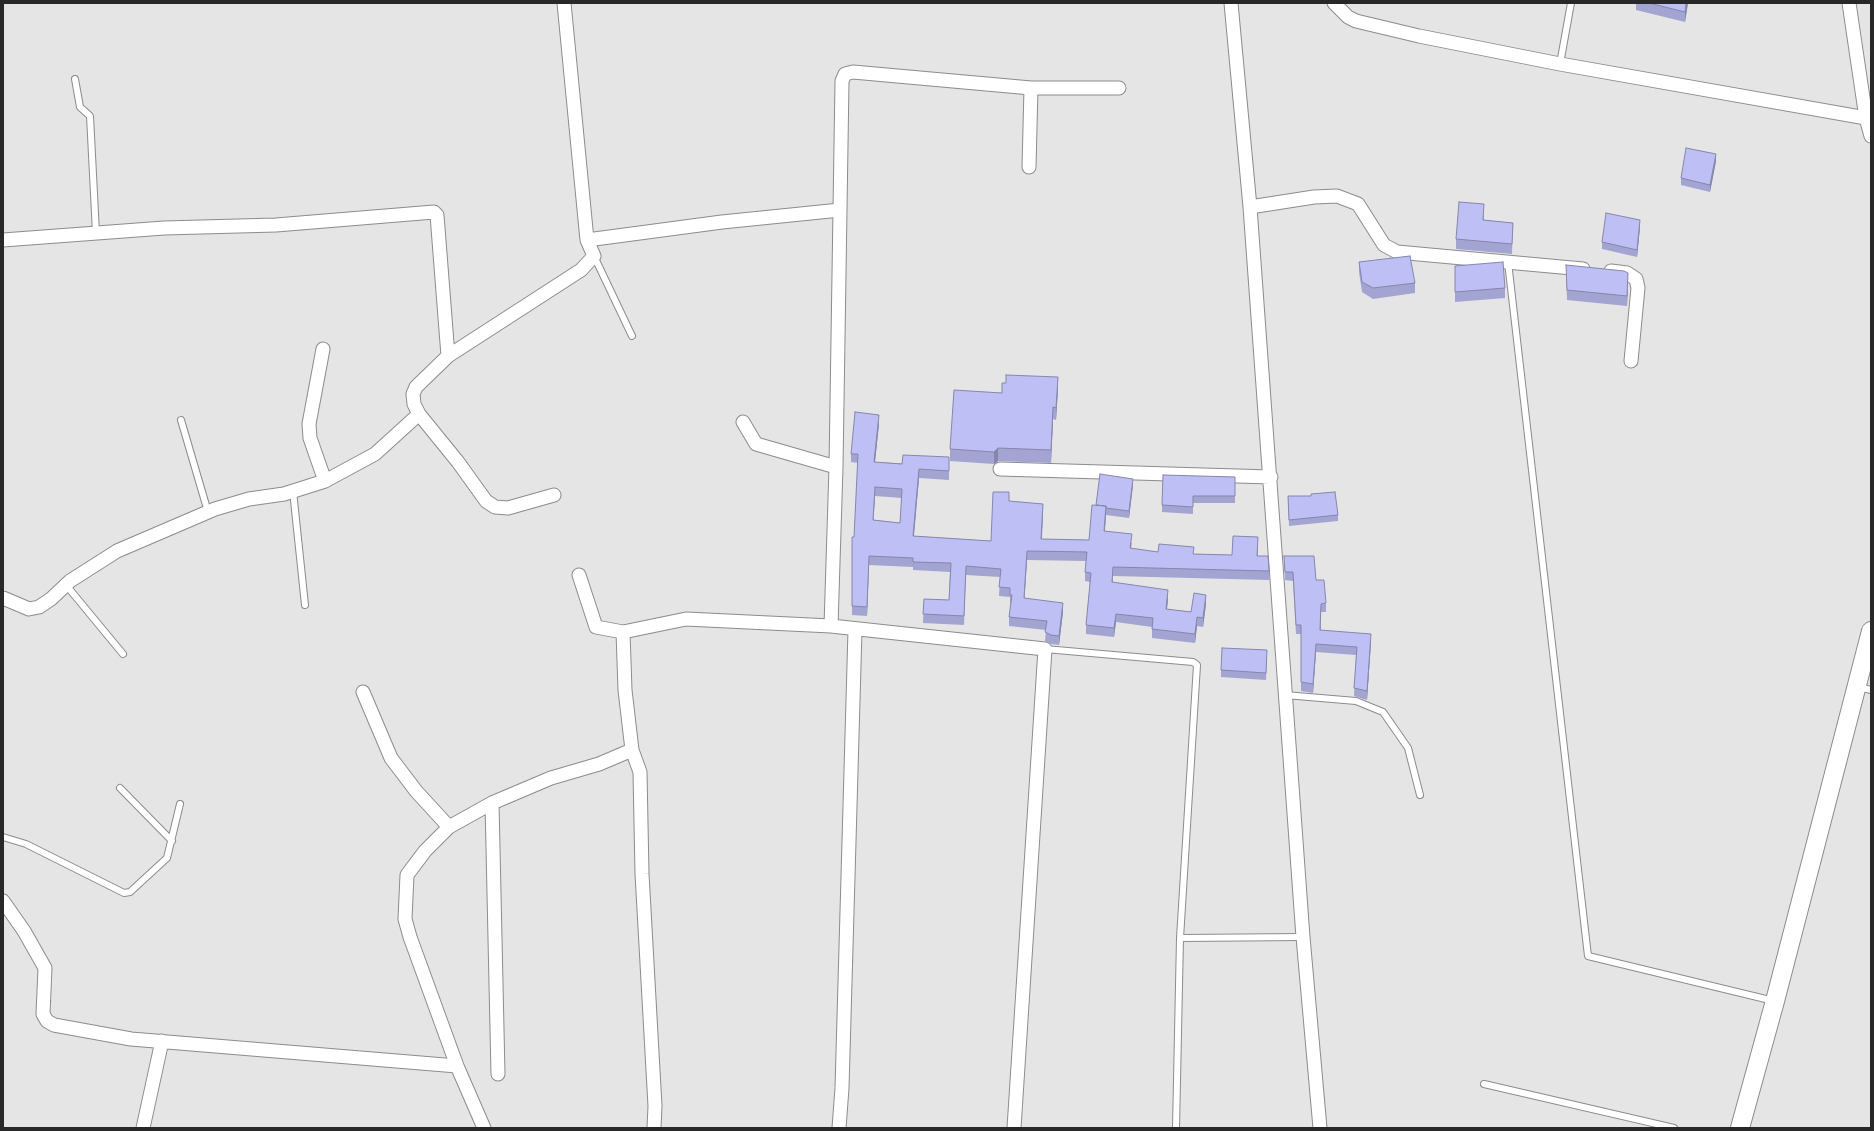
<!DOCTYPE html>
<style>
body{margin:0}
#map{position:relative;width:1874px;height:1131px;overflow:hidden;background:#e5e5e6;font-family:Signika,sans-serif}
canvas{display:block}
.frame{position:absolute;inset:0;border:4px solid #282829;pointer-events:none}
</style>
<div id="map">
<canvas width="1874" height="1131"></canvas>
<div class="frame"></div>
</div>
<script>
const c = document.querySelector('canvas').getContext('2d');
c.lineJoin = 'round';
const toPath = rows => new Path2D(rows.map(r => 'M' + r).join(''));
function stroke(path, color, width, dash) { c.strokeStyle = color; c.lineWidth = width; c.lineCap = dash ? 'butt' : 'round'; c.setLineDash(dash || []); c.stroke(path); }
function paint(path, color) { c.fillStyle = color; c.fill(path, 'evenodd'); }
const lane = toPath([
 [1560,64,1571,3],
 [75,79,80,107,90,116,96,233],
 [594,256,632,336],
 [1508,262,1588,956,1774,1001],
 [181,420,208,512],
 [293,491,305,605],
 [66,585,123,654],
 [1045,649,1193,662,1197,665,1180,938,1176,1128],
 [1858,687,1871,690],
 [1285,695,1356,701,1383,712,1408,748,1420,795],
 [120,788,172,841],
 [3,837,26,844,124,893,130,892,167,858,180,804],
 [1180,938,1303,937],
 [1484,1084,1674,1128]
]);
const street = toPath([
 [1231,3,1250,207,1303,937,1320,1128],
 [1334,3,1348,17,1356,21,1419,36,1560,64,1866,118],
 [1849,3,1866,118,1871,136],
 [1029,167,1031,88],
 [1250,207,1314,197,1337,196,1358,204,1384,245,1397,252,1583,269],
 [3,240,164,228,276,225,434,212,437,215,448,356],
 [587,240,722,222,840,210],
 [1611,271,1627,273,1636,279,1638,288,1631,361],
 [323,349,309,424,310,438,325,481],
 [743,422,756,444,836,467],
 [1000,469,1271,477],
 [554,495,508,508,495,507,486,501,458,462,419,414,414,404,413,394,416,387,448,356,581,270,594,256,587,240,564,3],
 [3,598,29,609,39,607,51,599,70,581,117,551,215,509,249,499,284,494,325,481,375,454,419,414],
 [831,626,1045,649,1014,1128],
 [623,632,686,619,831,626,836,467,842,81,845,74,853,72,1031,88,1119,88],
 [363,692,391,758,416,791,449,827],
 [632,750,640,772,642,874,655,1106,654,1128],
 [492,803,498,1074],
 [3,901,24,931,45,968,43,1014,47,1021,54,1025,131,1039,457,1066],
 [143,1128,162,1041],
 [484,1128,457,1066,410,937,405,919,407,875,425,851,449,827,492,803,551,778,599,764,632,750,625,690,623,632,596,627,579,575],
 [839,1128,842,1088,855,630]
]);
const secondary = toPath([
 [1740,1128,1775,1001,1871,631]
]);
stroke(lane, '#8c8c8d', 8);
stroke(street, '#8c8c8d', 15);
stroke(secondary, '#8c8c8d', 20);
stroke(lane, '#fff', 6);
stroke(street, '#fff', 13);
stroke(secondary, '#fff', 18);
paint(toPath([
 [1636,3,1688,3,1685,22,1636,10],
 [1716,161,1710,192,1681,185,1681,178],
 [1484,215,1484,220,1513,223,1512,254,1456,249,1456,239],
 [1640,227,1637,257,1602,249,1602,242],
 [1359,262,1415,283,1415,293,1373,299,1362,292,1359,272],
 [1455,266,1505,288,1505,298,1455,302],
 [1566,276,1628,284,1627,306,1567,300],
 [1058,389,1056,420,1053,419,1051,463,998,461,994,464,950,461,950,449,1002,393],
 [879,424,875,462,949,466,949,480,919,478,914,536,991,541,1009,501,1043,513,1042,539,1089,540,1096,505,1133,485,1129,518,1106,515,1105,531,1132,543,1131,549,1158,552,1194,554,1232,555,1258,546,1258,556,1269,571,1269,580,1113,576,1113,582,1168,599,1167,609,1191,612,1206,604,1203,627,1197,626,1195,643,1152,638,1152,627,1116,622,1114,637,1086,634,1086,625,1090,582,1085,581,1085,572,1086,561,1027,560,1024,599,1063,612,1059,645,1051,644,1045,641,1046,630,1009,626,1009,617,1011,604,1010,604,1010,597,999,596,1000,577,966,575,964,625,923,623,924,599,949,600,950,572,913,570,913,567,869,565,867,616,852,615,852,537,854,537,858,463,851,462,851,454],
 [875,496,902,498,900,523,873,520],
 [1235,477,1235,503,1193,503,1193,514,1162,512,1162,505],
 [1288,496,1338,515,1338,521,1289,526],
 [1284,556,1316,580,1326,603,1326,612,1321,612,1321,630,1371,642,1367,700,1354,696,1356,655,1316,652,1313,693,1301,691,1301,634,1296,634,1293,581,1285,580],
 [1267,657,1266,680,1221,677,1221,670]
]), '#a3a4d2');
paint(toPath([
 [1686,3,1688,3,1685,22,1685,12],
 [1716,154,1716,161,1710,192,1710,185],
 [1640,220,1640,227,1637,257,1637,250],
 [1628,273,1628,284,1627,306,1627,296],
 [1058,377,1058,389,1056,420,1056,408],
 [1053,407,1053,419,1051,463,1051,450],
 [879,415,879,424,874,471,874,462],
 [998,448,998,461,994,464,994,452],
 [919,469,919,478,913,544,913,536],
 [1133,479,1133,485,1129,518,1129,511],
 [875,487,875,496,873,529,873,520],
 [1043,504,1043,513,1041,548,1041,539],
 [1106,506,1106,515,1104,540,1104,531],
 [1027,551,1027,560,1024,607,1024,598],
 [869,556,869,565,867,616,867,607],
 [1168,590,1168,599,1166,618,1166,609],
 [1206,595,1206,604,1203,627,1203,618],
 [1063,603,1063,612,1059,645,1059,636],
 [1116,614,1116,622,1114,637,1114,628],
 [1197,617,1197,626,1195,643,1195,634],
 [1371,634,1371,642,1367,700,1367,691],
 [1316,644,1316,652,1313,693,1313,684]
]), '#8586ab');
const building = toPath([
 [1649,3,1686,3,1685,12,1649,3],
 [1686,148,1716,154,1710,185,1681,178,1686,148],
 [1459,202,1484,204,1483,220,1513,223,1512,244,1456,239,1459,202],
 [1606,213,1640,220,1637,250,1602,242,1606,213],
 [1410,256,1415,283,1373,288,1362,282,1359,262,1410,256],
 [1503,262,1505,288,1455,292,1455,266,1503,262],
 [1566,265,1624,271,1628,273,1627,296,1567,290,1566,265],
 [1006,375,1058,377,1056,408,1053,407,1051,450,998,448,994,452,950,449,954,390,1002,393,1002,383,1006,383,1006,375],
 [855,412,879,415,874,462,902,464,903,455,949,457,949,471,919,469,913,536,991,541,993,492,1009,492,1009,501,1043,504,1041,539,1089,540,1092,505,1106,506,1104,531,1132,534,1130,548,1158,552,1159,544,1194,547,1193,554,1232,555,1233,536,1258,537,1257,556,1268,556,1269,571,1113,567,1112,582,1168,590,1166,609,1191,612,1194,593,1206,595,1203,618,1197,617,1195,634,1152,629,1153,618,1116,614,1114,628,1086,625,1091,573,1085,572,1087,552,1027,551,1024,598,1063,603,1059,636,1051,635,1045,632,1047,621,1009,617,1012,595,1010,595,1010,588,999,587,1001,569,966,566,964,616,923,614,924,599,949,600,951,563,913,562,913,558,869,556,867,607,852,606,852,537,854,537,858,454,851,454,855,412],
 [875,487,902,489,900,523,873,520,875,487],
 [1100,474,1133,479,1129,511,1106,508,1106,506,1096,505,1100,474],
 [1163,475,1235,477,1235,496,1193,496,1193,507,1162,505,1163,475],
 [1335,492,1338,515,1289,520,1288,496,1311,496,1311,494,1335,492],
 [1284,556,1314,556,1316,580,1324,580,1326,603,1321,604,1320,630,1371,634,1367,691,1354,688,1357,647,1316,644,1313,684,1301,682,1301,625,1296,625,1293,572,1285,572,1284,556],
 [1222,648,1267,650,1266,673,1221,670,1222,648]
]);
paint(building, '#bebff4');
stroke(building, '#8586ab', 1);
</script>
